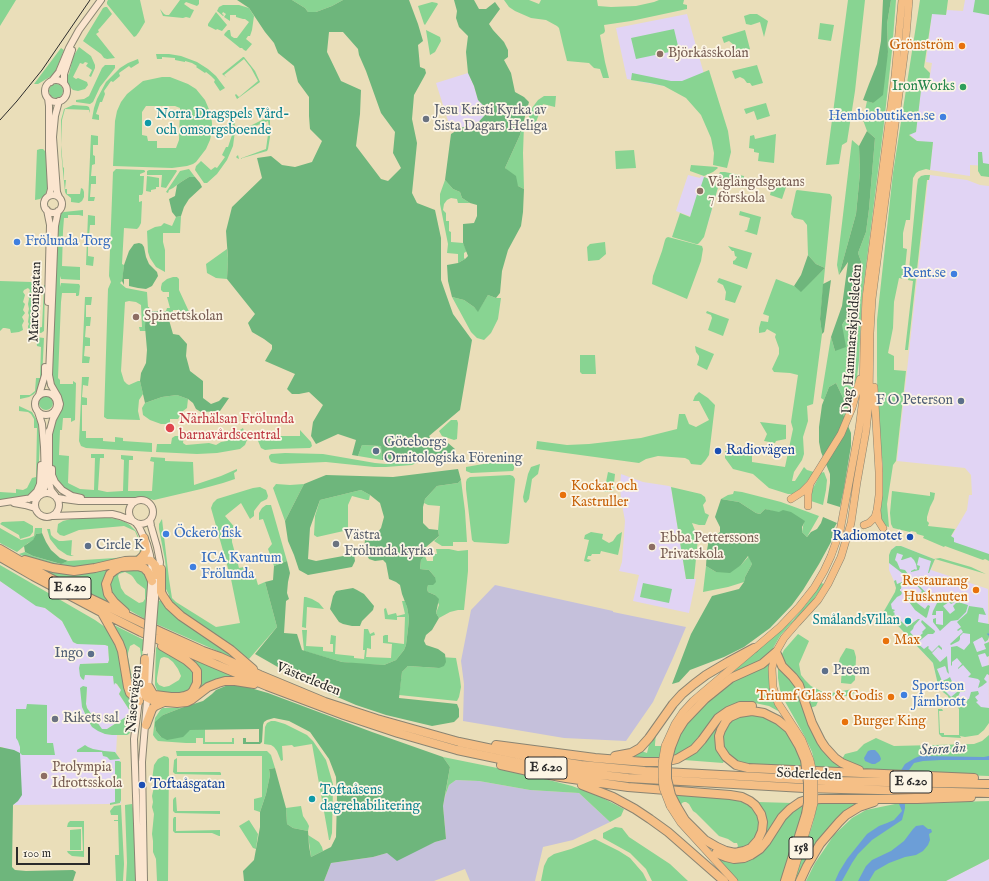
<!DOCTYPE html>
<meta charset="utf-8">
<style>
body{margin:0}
#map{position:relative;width:989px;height:881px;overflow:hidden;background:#eadeb9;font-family:"IM FELL English",serif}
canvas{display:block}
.scale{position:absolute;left:16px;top:847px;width:74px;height:18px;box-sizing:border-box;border:2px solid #2b2b2b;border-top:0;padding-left:5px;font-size:12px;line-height:14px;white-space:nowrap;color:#2b2b2b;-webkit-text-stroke:3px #fcf5e5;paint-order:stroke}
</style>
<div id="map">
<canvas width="989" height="881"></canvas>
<div class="scale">100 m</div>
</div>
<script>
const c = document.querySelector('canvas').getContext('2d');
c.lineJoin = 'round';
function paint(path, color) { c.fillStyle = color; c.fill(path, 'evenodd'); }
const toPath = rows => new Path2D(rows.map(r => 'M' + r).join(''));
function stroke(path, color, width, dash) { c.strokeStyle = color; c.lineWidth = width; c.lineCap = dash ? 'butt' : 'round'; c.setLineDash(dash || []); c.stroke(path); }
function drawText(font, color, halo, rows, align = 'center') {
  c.font = font + ' "IM FELL English",serif'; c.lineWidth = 3.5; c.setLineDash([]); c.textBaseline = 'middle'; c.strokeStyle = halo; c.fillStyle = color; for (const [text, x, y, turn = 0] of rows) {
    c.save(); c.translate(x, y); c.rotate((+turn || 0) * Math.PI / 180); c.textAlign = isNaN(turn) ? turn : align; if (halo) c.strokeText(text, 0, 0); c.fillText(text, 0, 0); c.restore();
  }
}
paint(toPath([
 [965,0,989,0,989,166,970,165,970,176,930,170,933,143,917,141,909,134,916,132,922,82,929,82,932,63,926,62,932,13,946,15,947,10,963,11],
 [687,14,704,74,680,89,627,79,616,28],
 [468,73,474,86,478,100,484,106,485,115,472,129,462,127,459,125,450,127,436,83],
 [688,175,700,178,701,176,718,181,719,183,708,223,676,211],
 [930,175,967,180,980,185,989,186,989,557,947,544,967,510,969,495,972,495,971,475,965,468,897,461,928,180,930,180],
 [621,474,643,482,669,486,671,487,686,579,696,579,689,613,633,601,639,575,619,571,622,562,625,521,621,499,620,486],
 [896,546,901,546,934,559,931,570,988,589,989,713,976,712,948,696,939,689,933,663,884,611,898,590,889,570,889,563,890,553,892,549],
 [0,581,36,605,45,608,62,621,74,643,105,645,108,646,109,660,108,663,80,664,85,675,114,676,113,680,121,690,119,694,130,711,129,715,107,729,105,730,101,729,87,708,86,704,87,690,82,707,89,722,105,734,117,735,116,754,120,759,121,803,107,804,13,805,18,801,3,747,0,747],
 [989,859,989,881,946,881]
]), '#e1d4f4');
paint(toPath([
 [495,585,613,611,613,612,686,627,673,658,653,702,626,741,564,738,463,721,464,684,461,661,471,610],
 [456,780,479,781,530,790,579,793,610,822,573,840,543,847,535,881,470,881,465,869,434,881,324,881,331,863,373,857,387,853,421,848,435,842,446,839,443,806,445,796,449,785]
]), '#c5c0db');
paint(toPath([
 [0,0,16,0,0,26],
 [108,0,140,0,145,22,139,32,136,36,134,37,107,4,107,2],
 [180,0,199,0,199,4,197,6,186,2,184,4,191,9,194,10,190,18,186,17,183,18,163,16,160,9,164,14,166,15,169,15],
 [292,0,343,0,332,6,316,12,308,12,305,8],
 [504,0,529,0,539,4,541,0,597,0,598,6,611,7,636,6,654,2,659,0,684,0,683,4,687,5,687,9,631,21,604,25,605,31,604,33,600,35,605,62,609,78,603,78,600,69,594,68,589,63,567,61,563,45,559,28,557,26,546,20,531,18,515,11,509,7],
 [848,0,865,0,855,91,847,142,842,145,839,164,826,165],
 [891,0,896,0,892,51,883,132,862,298,859,360,856,386,845,419,843,414,845,402,836,383,829,387,824,400,821,398,831,337,835,351,842,325,859,296,863,267,858,253,866,232,869,209,875,138,867,131,863,120,867,101,873,103,888,52,887,24],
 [920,0,948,0,946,15,932,14,924,67,930,73,929,82,922,82,916,132,909,135,917,141,933,142,930,170,926,169,919,171,916,173,913,178,910,220,906,220,903,233,903,248,907,249,904,279,899,278,894,302,893,328,888,353,894,356,894,370,906,371,896,461,893,465,887,504,889,527,886,526,881,519,880,515,883,489,883,466,878,424,877,375,877,320,893,173],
 [975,0,989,0,989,15,973,12],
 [432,2,437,3,438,4,425,25,424,24,418,6],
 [223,5,239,5,249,8,254,16,252,30,250,36,248,36,246,39,252,44,246,51,244,50,242,48,240,48,224,35,225,33,228,30,230,30,231,36,234,38,237,38,249,22,245,19,243,19,236,17,236,15,230,15,230,21,224,17,226,14,223,12,222,14,224,15,223,16,217,11,219,7],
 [105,7,107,7,112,14,100,28,98,30,99,32,96,34,115,58,107,59,104,58,101,54,83,41,103,8],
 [216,12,227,25,222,31,217,29,216,30,208,26,208,24],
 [750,14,757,14,768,21,764,37,760,22,751,25,746,24,744,16],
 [820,23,834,25,831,41,818,39],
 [674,29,679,50,636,59,631,38],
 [426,30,440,37,441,41,435,52,430,55],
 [745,30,750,49,736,53,734,45,729,41,724,43,722,37],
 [79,47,91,56,95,65,95,68,91,77,89,76,92,70,86,66,88,63,85,62,83,64,80,63,73,77,76,79,78,78,87,82,88,85,85,89,78,91,73,90,70,87,67,83,66,76,69,74,73,57],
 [61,48,64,50,56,70,53,75,38,84,34,84],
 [156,54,169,54,181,56,197,62,208,69,216,76,225,88,220,91,214,82,215,80,211,76,206,72,205,73,196,67,197,66,192,63,185,61,185,62,175,60,175,58,162,57,162,59,157,59],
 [243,57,244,57,255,71,260,82,237,99,235,95,236,94,239,97,258,81,251,68,244,59,224,75,227,78,222,74],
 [138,59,139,63,131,68,129,66,119,73,120,76,113,82,111,81,104,91,105,94,102,102,100,102,96,114,99,115,99,120,92,119,94,108,97,99,106,82,120,68,128,63],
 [105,65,115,65,115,68,100,87,93,102,90,104,76,102,76,100,84,99,89,96,102,68],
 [757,65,763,83,752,86,750,83,747,83,744,79,740,77,735,79,732,71],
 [709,70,728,131,731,152,727,168,713,165,714,153,711,138,701,115,686,98,664,86,650,83,631,80,632,73,671,81,682,81],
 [162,77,170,77,188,84,196,89,205,100,211,114,212,123,212,131,210,140,206,149,196,162,193,164,187,166,172,168,113,166,115,121,117,111,121,102,127,94,143,81],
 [146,106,175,106,180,108,179,140,176,148,157,148,157,141,148,141,147,136,142,135,142,112],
 '49 91a7 7 0 1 1 14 0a7 7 0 1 1-14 0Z',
 [544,96,556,96,555,107,543,104,534,127,526,125,532,108,538,100],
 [766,103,770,116,757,120,754,111,746,114,744,109],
 [73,105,87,106,89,107,90,111,90,113,89,110,65,109,62,120,61,145,63,167,64,168,64,180,66,180,65,189,67,189,67,194,80,194,81,188,83,189,84,192,84,197,82,201,79,203,71,202,71,198,66,194,65,192,61,151,61,120,63,113,64,109],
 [234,110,235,131,233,146,227,160,217,174,207,183,204,183,195,170,196,166,201,161,211,170,215,167,217,168,225,157,222,155,226,147,228,147,232,135,229,134,230,124,233,124,231,112],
 [268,117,270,119,270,137,268,149,267,151,239,159,237,158,236,157,238,155,239,159,266,149,269,127,268,121,243,131,244,134,241,135,242,130],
 [523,125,524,125,523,153,524,189,518,186,505,168,520,135],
 [776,134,774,163,758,161,759,153,754,152,754,149,749,148,750,136,754,135,755,139],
 [91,135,98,136,98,145,93,145,93,155,95,156,95,164,92,165,91,176,96,176,96,184,91,184,90,197,95,197,94,201,88,201],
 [852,140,859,146,860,173,856,214,839,275,837,265],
 [40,149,43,149,46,152,48,187,45,195,40,199,35,200,37,150],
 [634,150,636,168,616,169,615,151],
 [978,152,982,152,983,163,989,164,989,177,981,176,978,171],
 [691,165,717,167,718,168,713,172,704,176,690,171,690,170],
 [116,169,144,170,145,171,145,172,140,174,140,176,144,176,143,193,142,195,139,195,139,202,142,201,141,223,139,227,137,229,124,228,122,264,124,265,123,274,122,281,120,283,126,288,147,292,148,307,149,307,150,311,146,316,146,331,140,331,139,327,142,327,141,305,136,302,129,301,125,302,121,371,124,381,127,384,129,385,138,381,140,381,143,394,139,400,138,411,140,420,107,419,104,417,108,289,111,282,109,276,113,172],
 [189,169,195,177,189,177,181,182,173,188,169,190,168,193,166,192,180,171],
 [149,170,176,170,177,171,166,188,161,187,162,175,147,175,147,171],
 [720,172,725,172,744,176,743,188,722,182,719,174],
 [925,175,930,175,929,180,927,180,908,350,905,350,913,281,908,280,917,186,918,179,921,176],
 [147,176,159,178,159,187,156,187,156,189,151,190,151,192,146,191],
 [704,177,719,182,719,184,704,237,700,242,698,244,696,244,672,237,680,213,690,217,699,188,703,189,701,186],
 [445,180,453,189,460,192,462,198,470,203,458,203,457,199,451,198,447,200,444,204,443,210,446,213,446,221,449,221,449,231,451,232,451,242,463,243,467,251,464,253,464,258,465,259,458,263,458,254,447,253,448,244,440,204,440,194],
 [773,183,782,185,786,187,782,199,770,195],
 [797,190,830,194,832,197,820,319,822,334,813,404,807,406,808,421,803,437,804,454,802,460,794,472,792,481,795,481,804,467,807,470,814,472,798,493,793,494,788,494,769,488,753,474,733,469,725,458,725,451,752,454,752,462,785,467,793,429,791,422,798,375,790,373,774,372,772,369,779,354,779,348,775,337,776,334,767,329,765,332,759,333,759,328,761,321,768,322,769,316,763,314,776,279,794,286,801,291,825,268,816,264,808,255,807,225,803,220,794,218,791,214,796,191],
 [83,210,83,216,79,215,68,215,68,218,64,218,63,231,62,266,80,267,80,280,61,279,60,276,60,287,61,283,79,284,80,286,79,295,78,296,76,296,76,293,62,293,61,302,58,378,60,380,60,384,73,384,73,381,76,383,75,420,71,422,71,418,63,418,62,430,60,430,59,455,69,456,68,483,80,489,94,490,95,458,91,458,91,454,104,454,104,458,100,458,98,490,107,492,123,491,124,460,121,459,121,455,133,456,133,460,129,460,128,491,152,491,154,462,150,461,151,457,165,458,165,461,193,462,194,485,221,476,237,469,237,471,234,473,235,479,223,483,201,489,154,500,141,497,131,498,91,498,81,496,65,491,56,479,53,467,53,430,54,423,59,413,51,374,57,228,59,216,61,213,64,212],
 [740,211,761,217,757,235,744,231,747,230,750,218,739,215],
 [88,215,95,216,95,225,90,225,89,236,93,237,93,245,88,245,88,256,94,257,93,266,86,265],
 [181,216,180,233,163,233,163,242,165,250,165,272,156,267,150,258,148,252,147,231,155,227,161,226,164,223,172,226,176,217],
 [668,237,702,246,703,249,701,261,687,299,652,284,653,276,662,251,665,240,666,238],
 [605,242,606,254,599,260,588,261,587,247,590,244],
 [728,246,752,253,747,269,733,264,733,261,735,260,737,257,735,256,734,251,732,251],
 [227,249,228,259,227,279,216,278,207,273,206,264],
 [173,277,177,277,179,279,179,290,191,316,188,314,186,314,179,311,179,310,173,310,173,318,167,319,166,316,164,316,164,311,166,311,167,308,170,308,167,297,169,297,169,292,163,292,161,290,161,287,162,283,167,279],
 [719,278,742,286,735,303,725,300,726,292,723,285,717,282],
 [0,281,32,282,31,330,37,330,37,328,42,327,44,285,45,285,44,331,41,333,31,331,28,329,28,326,29,324,28,322,29,315,28,313,29,309,28,304,29,299,28,295,29,293,30,290,28,288,24,290,23,292,25,295,23,302,25,304,23,310,25,313,22,317,24,321,22,325,23,330,19,332,11,333,10,329,5,328,3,328,0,331],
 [488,295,496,298,501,298,498,319,491,333,484,340,477,338,471,332,452,297,464,300,474,307,478,311],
 [85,297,92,297,91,305,86,305,86,317,91,317,90,326,86,326,85,337,90,338,90,346,85,346,84,356,90,357,89,363,82,363],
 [707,311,729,319,723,336,708,330,712,318,711,315,706,313],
 [36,337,44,338,42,378,38,389,34,394,29,397,20,399,20,395,30,395,35,391,36,378,40,378,41,347,37,346],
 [695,346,714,354,707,370,697,365,699,359,699,356,696,352],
 [580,355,595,355,596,374,582,374,580,372],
 [82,377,89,377,88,386,83,385,82,397,87,398,87,405,82,405,82,431,86,431,86,438,103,438,103,441,115,442,115,437,123,438,123,441,152,443,152,452,86,448,81,446,79,441],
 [699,392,708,398,715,405,709,455,705,461,701,465,691,464,689,460,685,458,658,456,646,459,639,463,536,449,537,441,567,445,589,444,641,438,677,429,679,414,685,414,689,424,696,427,709,420,699,401,693,401,695,396],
 [177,395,188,399,187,408,183,411,178,419,170,419,170,424,161,424,150,420,143,415,142,408,145,403,162,397],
 '39 403a7 7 0 1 1 14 0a7 7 0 1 1-14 0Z',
 [19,406,32,412,38,422,40,440,38,481,34,491,28,495,24,497,0,501,0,492,16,493,16,489,23,490,27,488,32,478,36,477,37,428,34,428,34,419,31,414,28,412,19,411],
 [451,420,457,420,458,423,457,439,454,440,442,436,439,431],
 [760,422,786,425,786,439,776,441,775,443,764,441,767,434],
 [243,428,247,440,245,445,240,449,217,453,197,454,156,452,157,444,171,444,172,438,175,436,184,436,183,443,186,445,209,443,216,445,221,442,227,441,229,437],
 [300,430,311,442,312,446,310,448,274,449,265,450,261,448,256,436,300,436],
 [362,445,381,446,382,460,358,456],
 [285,453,323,454,375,463,386,464,394,462,413,456,416,463,412,465,386,467,374,467,326,462,280,464,275,463,271,462,269,458,269,456,271,454],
 [511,462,514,465,514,469,513,471,471,473,466,471,466,467,489,463],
 [540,464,538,474,532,479,529,499,526,503,524,502,523,497,528,474,531,467],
 [608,472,615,474,613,492,604,492],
 [824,472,827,480,826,490,823,505,811,501,810,497,812,490,821,473],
 [510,475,513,476,515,479,509,543,506,544,474,542,472,540,466,489,466,482,467,479,470,477],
 [461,480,465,511,467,542,453,542,453,546,442,546,434,541,439,536,438,530,440,506,428,505,424,503,425,499,437,486,458,483],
 [276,484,290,485,304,484,285,521,273,488],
 [260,487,266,490,268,496,267,499,261,502,257,507,254,511,254,516,250,519,241,503,225,516,237,530,236,537,232,539,232,542,239,568,244,567,247,579,256,578,258,585,265,582,277,627,249,659,188,617,166,598,169,595,166,589,165,582,166,569,165,560,159,529,159,524,162,519,169,579,172,598,176,602,216,627,240,623,231,579,211,508,213,503,217,499,253,488],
 [671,487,701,494,705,497,706,501,703,505,705,513,709,515,705,525,699,525,692,523,698,538,694,579,686,579],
 [361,490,370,495,369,500,367,500,352,496,348,505,348,530,317,537,314,535,315,516,320,500],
 [734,491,742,492,781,502,819,516,807,537,802,532,804,521,800,519,765,509,760,514,756,513,739,502,721,499,728,495,733,494],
 [892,491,930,496,930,492,935,493,934,499,930,507,927,517,927,521,929,523,928,526,955,529,951,536,954,538,954,542,989,554,989,561,985,559,983,560,945,546,944,547,923,538,924,536,917,534,916,532,911,531,910,532,893,528,891,524,890,513],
 [266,505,271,505,287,561,274,566,268,549,272,544,263,519,259,520,259,513,262,508],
 [89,517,105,517,116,519,125,522,130,525,136,531,143,548,139,557,71,569,29,559,19,554,25,552,33,556,60,564,68,561,115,558,135,556,140,554,138,538,135,531,124,526,79,530,64,536,60,535,57,532,58,524,63,521,71,519],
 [24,521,33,526,33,532,30,536,20,539,19,535,0,524,2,522],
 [0,528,21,540,29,538,34,536,35,528,42,528,42,533,36,534,33,541,28,543,17,552,0,543],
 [47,529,50,529,51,535,54,538,59,541,63,541,73,540,72,540,71,555,74,556,71,556,67,555,58,549,50,539],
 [591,532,603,534,602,539,609,543,613,541,617,535,622,532,620,546,618,555,601,551,600,554,592,554,591,556,588,556,587,559,591,560,590,561,588,562,584,561,589,540,584,539,585,535],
 [896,546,901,546,934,559,940,558,971,567,986,574,935,559,929,573,928,573,931,561,919,557,917,565,920,566,919,570,911,572,911,571,915,569,916,570,917,569,916,564,914,560,911,557,902,560,901,560,903,555,897,553,895,560,897,562,900,569,905,570,908,574,907,575,902,573,889,563,889,555,891,550],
 [436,549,449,549,458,551,468,550,468,571,464,610,458,610,450,612,439,618,436,613,439,605,435,595,428,592,427,589,428,584,435,577,429,570,420,569,421,560,425,556,427,561,433,561,433,554,437,554],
 [749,556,752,564,745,577,744,582,728,587,703,592,706,566,716,572,741,565],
 [0,565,95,620,105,627,112,637,118,648,136,705,133,728,129,734,127,735,112,735,105,734,98,731,92,727,89,722,82,707,80,688,83,686,87,687,86,704,87,708,102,729,107,729,129,715,130,711,119,694,121,690,117,684,115,683,114,685,113,676,85,675,84,680,82,679,80,676,79,668,80,664,108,663,109,660,108,646,105,645,77,644,73,642,62,621,45,608,36,606,0,581],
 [115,565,110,570,110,603,109,604,41,569,56,571],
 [129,569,142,570,149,581,148,599,161,601,162,600,240,661,145,619,127,609,115,600,109,586,111,578,116,573,121,571],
 [125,572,131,575,133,577,137,583,145,589,145,599,143,602,139,603,125,594,121,588,118,576,119,574],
 [912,578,929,596,927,599,921,595,917,603,925,609,928,605,930,606,927,617,926,618,915,610,907,599,906,590,911,596,912,599,913,600,917,599,917,596,922,591,911,579],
 [896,580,897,584,902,582,901,589,900,589,900,591,901,591,902,593,901,595,897,597,891,604,892,609,895,610,893,612,895,613,894,614,898,618,900,617,899,619,907,627,910,624,911,624,918,619,920,619,914,626,913,629,910,632,916,639,923,633,922,632,926,628,921,622,922,620,935,631,935,632,933,634,928,634,917,643,924,649,928,646,929,647,928,648,932,652,939,645,942,648,942,650,938,647,932,653,940,662,947,656,948,668,949,674,947,672,946,668,945,666,937,669,942,681,947,679,950,677,953,684,952,685,950,683,949,683,943,689,951,697,957,692,957,689,954,687,956,685,960,689,965,691,964,692,960,692,958,697,958,699,961,700,961,701,966,703,968,699,969,699,971,692,978,691,979,694,975,697,978,701,976,702,981,707,989,708,989,723,984,730,978,735,965,737,960,736,961,738,946,737,942,737,939,734,938,709,942,709,943,711,939,711,940,733,944,733,944,735,959,735,959,709,956,705,949,703,948,696,939,689,933,663,884,611,895,592,896,588,894,581],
 [643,583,672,589,669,603,640,597],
 [821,583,824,584,811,603,788,627,780,636,772,650,759,661,731,673,793,620,808,602],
 [304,597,306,597,312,599,319,603,324,609,307,607,306,628,302,627],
 [947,599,955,601,953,603,951,604,949,602,943,606,950,614,955,610,953,606,956,603,958,602,968,605,966,612,958,620,951,621,940,631,933,622,933,619,936,618,936,624,943,625,943,611,936,611,936,615,932,615,933,611,937,603],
 [402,601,405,601,407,607,409,618,408,629,406,645,404,650,396,660,384,665,360,664,342,662,304,651,302,630,307,630,306,646,323,647,323,651,333,652,333,644,330,644,331,635,336,636,335,654,354,656,354,658,364,659,365,650,363,650,364,629,368,629,370,634,374,632,375,635,371,636,371,649,367,648,366,657,391,658,392,644,383,643,383,636,385,635,388,635,388,642,404,644,405,617,397,617,397,620,385,619,384,609,386,608,388,615,396,613,397,616,405,614],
 [969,606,983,608,986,615,979,614,978,622,989,624,989,637,988,640,985,642,982,637,973,642,977,652,986,649,984,644,989,642,989,656,987,657,985,653,978,655,982,667,989,665,989,675,987,674,984,679,987,682,982,686,978,688,980,681,978,679,968,677,971,674,963,665,958,669,958,668,962,664,957,658,952,662,952,665,951,666,951,647,957,646,964,650,970,643,970,634,963,633,960,636,960,639,959,641,951,645,950,644,963,632,961,629,958,631,957,630,961,627,957,622,967,613],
 [110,623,144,640,137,696,135,694],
 [134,644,140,648,141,656,139,674,137,678,133,677,131,673,128,657,128,653,130,646],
 [798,634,809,641,799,664,801,675,805,680,811,686,823,692,831,693,853,689,855,691,853,694,848,696,833,696,825,697,822,695,819,699,816,706,810,708,807,696,802,682,783,662,782,658,782,654,784,650],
 [156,647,182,660,191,669,195,679,192,687,187,692,181,694,160,692,157,690,155,685,155,679],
 [164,657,168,658,173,662,178,669,181,676,179,680,169,686,164,687,159,685,157,682,157,678,160,660,161,658],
 [846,648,851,649,854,650,856,657,855,680,851,684,841,683,842,665,838,665,840,658],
 [187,656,234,677,219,678,211,681,201,687,199,686],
 [440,657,456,658,460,679,461,687,459,697,457,701,399,695,402,672,408,666,439,668],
 [770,662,769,670,774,700,778,711,769,706,755,703,744,702,735,704,691,748,673,757,665,758,628,759,641,751,647,753,649,745,656,734,655,744,655,746,661,746,704,705,726,686,735,680],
 [778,668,791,679,796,686,813,730,848,771,816,769,812,752,805,737,783,698,780,690,778,678],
 [27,704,47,705,47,743,53,743,55,755,22,755,20,753,20,747,18,741,16,738,16,709,26,709],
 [163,708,181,708,163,715,155,726,156,731,161,737,190,730,205,729,205,742,232,742,232,738,234,738,234,744,203,744,203,738,196,738,196,743,186,743,158,741,155,738,153,735,155,718,161,709],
 [752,714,764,717,775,722,785,730,801,756,804,768,742,765,729,757,723,744,722,737,728,723,734,718],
 [725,715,719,727,723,759,724,761,723,763,684,760,697,751,707,740,719,721],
 [271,721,275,721,285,724,307,735,313,741,326,760,333,784,332,833,330,840,329,840,328,834,312,744,294,747,292,745,282,746,283,760,281,761,277,751,274,747,271,745,264,744,265,727,267,723],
 [989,735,989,776,878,772,862,768,842,759,845,754,857,751,864,744,876,738,894,746,974,744,982,741],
 [85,745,88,747,93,749,104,751,115,752,120,759,110,760,107,757,103,756,102,752,77,752,77,750,82,747],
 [176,751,267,751,271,755,275,768,269,769,270,775,266,794,260,812,254,810,254,799,262,797,262,756,177,756],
 [164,756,168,757,169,759,168,881,157,881,156,859,153,852,153,841,152,834,154,814,152,807,153,802,152,796,154,787,152,780,154,765,158,759],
 [443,757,522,773,572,786,599,796,624,809,621,816,610,822,579,793,530,790,479,781,456,780,449,785,445,796,450,767],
 [177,758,177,772,220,772,221,773,221,775,175,774,173,772,174,761,174,760],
 [115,761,119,761,121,762,121,800,120,803,110,805,110,803,115,802],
 [674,795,729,798,742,802,750,806,757,815,759,822,759,829,754,840,745,847,736,849,738,846,737,843,734,843,728,839,719,836,696,813,693,811,689,804,686,802,684,802,682,803,680,808],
 [176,797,177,811,220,811,220,814,175,813,173,811,173,800,174,798],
 [818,800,862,801,849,809,797,881,794,881,813,823],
 [989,801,989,859,946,881,806,881,815,863,834,835,852,818,866,810,895,804],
 [757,802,793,803,763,841,750,852,762,839],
 [806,803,783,881,737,881,716,857,751,859,785,817,793,809],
 [132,804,134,814,136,881,126,881,127,863,125,806,125,805],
 [121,805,124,864,123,881,116,881,115,855,119,855,118,821,114,821,114,820,118,820,118,815,111,815,110,811,114,806],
 [301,806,303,816,307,822,309,826,308,831,293,828,287,824,286,808],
 [174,817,176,817,176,831,220,830,220,836,219,836,212,833,175,833,173,831,173,819],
 [249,820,258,834,256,849,253,848,239,826],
 [70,821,84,821,84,857,72,856,68,853,67,851,83,851,82,827,67,827,68,823],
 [615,827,622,828,629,837,670,864,688,881,652,881,646,869,630,853,603,838,603,833],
 [81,829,81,850,70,850,70,830],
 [308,835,319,842,322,847,323,851,311,857],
 [595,839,619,851,630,858,643,873,647,881,541,881,544,866,548,858,554,854,571,849]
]), '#88d492');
paint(toPath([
 [237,0,292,0,305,8,308,12,316,12,332,6,343,0,409,0,418,24,423,41,418,45,420,67,425,69,426,73,424,77,414,95,412,119,417,143,412,193,417,203,435,210,441,238,441,280,453,314,472,340,460,410,429,436,432,440,448,443,455,449,456,458,416,463,413,456,392,460,382,460,381,446,362,445,358,456,352,455,356,440,338,434,316,444,311,436,313,422,323,405,309,392,299,394,292,394,287,389,295,374,265,361,272,349,272,345,264,339,252,332,248,323,255,314,227,279,228,259,226,231,232,207,262,178,257,158,271,156,282,165,295,167,312,162,322,141,310,129,309,116,309,97,298,82,294,66,278,53,274,43,265,32,249,8],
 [329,32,343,32,358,49,359,55,366,71,381,113,395,132,393,153,401,168,388,181,381,179,356,146,360,114,361,90,341,81,327,52],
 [454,0,474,0,479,9,486,9,495,2,500,9,489,24,493,30,504,42,508,50,508,57,504,60,511,73,515,92,524,97,529,102,520,135,505,168,516,176,518,186,524,189,523,212,521,226,508,250,502,271,500,293,496,298,488,295,478,312,474,307,464,300,452,297,448,281,447,265,458,263,465,259,468,256,463,243,463,224,474,223,477,216,477,205,470,203,462,198,460,192,453,189,445,180,451,134,462,127,472,129,485,115,484,106,478,100,474,86,468,73,466,52,468,36,459,27,456,18,457,11],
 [883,0,891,0,887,24,888,52,883,95,873,103,863,100,869,84,877,64,881,41],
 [867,131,875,138,869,209,866,232,858,253,863,267,859,296,842,325,846,347,835,351,831,337,842,306,848,262,839,275,856,214,860,173,859,146],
 [189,177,195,177,200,183,202,187,189,199,184,207,181,216,176,217,172,212,169,199,175,196,177,185,181,182],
 [139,243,142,244,144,247,146,257,149,264,157,272,158,276,152,286,146,289,138,288,129,286,129,279,124,279,124,285,122,281,124,265,129,251,134,244],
 [808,255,816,264,825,268,801,292,794,286,801,275],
 [831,280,824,332,822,334,820,319,823,284],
 [150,311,158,311,155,319,158,321,163,319,169,320,173,334,179,335,187,344,186,356,190,371,203,381,203,398,211,404,219,401,223,397,229,398,220,411,201,412,196,409,193,403,188,399,177,395,162,397,145,403,140,381,141,373,146,363,147,350,145,327,146,316],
 [836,383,845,402,843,414,851,433,851,446,844,488,840,507,827,503,830,483,830,474,821,452,819,442,819,427,822,405,829,387],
 [458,469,461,480,458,483,437,486,425,499,423,507,423,523,429,529,438,530,439,536,426,547,425,556,421,560,420,569,429,570,435,577,436,582,433,585,428,585,427,589,428,592,435,595,439,599,436,613,439,618,432,630,426,635,424,641,426,645,438,649,445,654,446,662,444,666,439,668,408,666,402,672,399,698,457,704,459,709,459,717,454,722,432,726,386,715,356,705,328,693,308,681,293,678,283,670,255,654,277,627,265,582,273,580,274,566,287,561,290,573,288,582,287,593,289,599,286,601,284,633,297,634,302,650,342,662,384,665,396,660,404,650,406,645,408,629,409,618,407,607,402,594,400,585,396,582,389,579,386,563,383,560,375,561,369,559,364,549,365,540,375,536,381,528,384,517,380,503,370,495,361,490,320,500,310,528,308,559,316,561,354,554,355,561,352,567,308,575,299,570,294,555,288,541,285,521,304,484,326,475,393,477],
 [721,499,739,502,756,513,760,514,765,509,779,512,783,510,791,512,805,521,802,527,802,532,807,537,811,532,817,529,821,523,823,517,837,523,834,528,831,542,819,564,803,590,792,605,770,628,744,647,724,657,690,670,679,682,672,684,691,634,712,596,739,589,744,582,745,577,752,564,748,556,741,565,730,573,716,572,706,566,707,550,710,534,716,535,720,532,720,527,715,517],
 [42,533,46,542,51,550,60,558,68,561,61,564,33,556,25,552,24,546,33,540,36,534],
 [353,588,357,590,364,594,374,606,373,610,362,621,360,626,352,626,343,624,339,622,330,609,333,596,336,591],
 [228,685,240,685,268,693,372,732,443,757,450,767,443,806,446,839,435,842,397,861,387,853,373,857,331,863,324,881,244,881,243,871,254,860,260,827,260,812,266,794,270,775,269,769,275,768,286,808,287,824,293,828,308,831,309,846,311,857,331,847,336,837,337,798,336,777,329,759,310,732,289,721,274,718,267,720,264,722,263,725,262,742,260,744,243,744,243,738,246,738,246,742,259,742,259,729,190,730,183,737,167,740,161,737,156,731,155,726,155,722,163,715,181,708,203,701,212,694,216,690],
 [0,747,14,750,20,753,22,795,18,801,13,805,12,867,15,870,26,871,73,870,76,872,73,881,0,881]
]), '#6eb67c');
paint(toPath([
 [871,750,875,750,878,753,880,756,881,759,880,761,875,764,872,764,865,761,864,758,868,751],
 [920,756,984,757,989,756,989,760,941,760,923,761,914,763,909,770,904,772,905,808,902,820,872,840,858,854,852,863,842,881,835,881,839,872,847,859,867,834,879,826,887,823,894,820,902,811,899,804,900,772,905,764,915,758],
 [923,825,928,829,931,829,932,832,929,834,930,840,928,845,923,851,916,855,905,857,889,863,875,871,869,881,858,881,866,866,872,860,891,851,904,841,913,829,916,826]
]), '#6c9ed7');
stroke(toPath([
 [988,634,989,635]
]), '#6c9ed7', 1.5);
const secondary = toPath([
 '45 91a11 11 0 1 1 22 0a11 11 0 1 1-22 0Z',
 [51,82,59,72,69,48,79,30,101,0],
 [64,83,64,74,72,50],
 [48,98,49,106,49,151,51,189,49,196],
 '44 204a9 9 0 1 1 18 0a9 9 0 1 1-18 0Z',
 [59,197,57,192,53,137,55,116,59,101],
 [47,210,50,225,48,302],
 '35 404a11 11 0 1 1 22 0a11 11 0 1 1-22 0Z',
 [39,395,45,375,45,367],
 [38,412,42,424,44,447,45,481,44,489,40,494],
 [49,431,49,482,51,490,55,495],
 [49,434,53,419,59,408,60,404,58,397,51,385,49,375,55,226,58,211],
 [52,469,52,475,55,482,62,490,72,496,81,498],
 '35 505a12 12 0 1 1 24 0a12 12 0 1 1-24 0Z',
 [58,498,64,499,79,501,136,501],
 [29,499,37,491,40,484,41,465],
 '129 512a12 12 0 1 1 24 0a12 12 0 1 1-24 0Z',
 [0,503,32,498],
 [14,503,25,505,35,508],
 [53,516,112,514,120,516,133,521],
 [150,520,151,526,157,547,160,562,159,571,157,575,155,599],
 [136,523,139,527,147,544,150,555,152,571,150,599],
 [139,881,134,739,141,684],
 [144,881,142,762,151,651]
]);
const primary = toPath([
 [874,387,879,472,879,495,877,510,878,520,883,528],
 [791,499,802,492,810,484,841,434,852,408,860,379],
 [808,506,808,494,810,484],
 [864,525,869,523,875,517,877,510],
 [665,746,675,724,683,712,693,701,780,627,799,607,814,588,824,571,831,556,840,531,859,429,863,398,864,343,866,298,895,76,902,0],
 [810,760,802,740,778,703,773,687,772,668,776,652,784,638,797,623,818,600,828,584,841,557,851,523,857,482,866,431,869,402,870,333,872,299,905,48,909,0],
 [670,806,681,823,734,881],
 [791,881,811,815]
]);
const highway = toPath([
 [0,549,46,576,79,593,161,632,203,651,220,657,260,675,325,702,377,719,459,742,535,758,581,765,645,771,834,781,989,784],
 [0,557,33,576,101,612,141,632,210,662,267,686,344,715,398,733,457,750,538,767,584,773,628,778,804,788,989,793],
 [25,560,53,568,74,571,95,568,125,561,145,560,151,561,155,565,157,575],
 [139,560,143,556,146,551,144,538],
 [161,569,161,592,163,596,169,605,181,616,231,650,253,669],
 [125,612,114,602,108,594,106,584,110,574,115,570,120,567,138,566,144,568,148,572,152,581],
 [102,613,119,643,122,651,128,687,130,693,139,701],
 [145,659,144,691,146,697,154,701,177,703,187,702,191,700,208,687,218,683,225,681,235,681,254,684],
 [149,687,153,694,155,695,171,697,180,697,185,696,190,694,193,691,197,683,197,671,193,666,186,660,162,646],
 [146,725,152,709,155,706,164,702],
 [496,745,595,758,644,762,664,762,677,759,694,749,702,740,718,718,728,711,740,706,752,706],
 [671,747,677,732,684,721,705,699,731,678,762,664,776,652,782,666,793,677,799,685,812,723,821,741,825,747,835,758,842,763,859,770],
 [615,756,631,753,640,748,649,738,673,704,682,694,694,684,706,675,728,662,754,648],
 [805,760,799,746,789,729,778,720,764,713,752,711,739,713,730,717,726,721,721,730,719,736,720,748,726,757,736,765,748,768,974,778],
 [501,765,528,771,566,778,628,787,730,795,742,797,750,801,755,805,761,814,763,822,762,831,758,840,751,848,744,851,735,853,726,851,717,847,705,840,685,820,676,805],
 [582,785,613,797,635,809,650,819,668,832,724,881],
 [716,853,726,857,734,859,744,858,751,855,760,849,766,842,782,817,790,809,800,802,806,800,821,799,917,799,971,797],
 [785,881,806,814],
 [800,881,807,866,820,844,839,822,846,815,859,807,874,802]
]);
stroke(secondary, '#8a8472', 8);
stroke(primary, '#8a8472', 8);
stroke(highway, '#8a8472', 10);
stroke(secondary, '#fbe5cf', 6);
stroke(primary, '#f5bf86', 7);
stroke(highway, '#f5bf86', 8);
stroke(toPath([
 [0,120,17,101,42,70,90,0]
]), '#2b2b2b', 1);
const secondaryBridge = toPath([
 [146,651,150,599],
 [151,651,155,599]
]);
const primaryBridge = toPath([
 [665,746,662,763,662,778,663,788,670,806],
 [810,760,814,777,814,803,811,815]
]);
const highwayBridge = toPath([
 [671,747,667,763,667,779,671,795,676,805],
 [805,760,808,783,808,803,806,814]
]);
stroke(secondaryBridge, '#8a8472', 8, []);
stroke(primaryBridge, '#8a8472', 8, []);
stroke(highwayBridge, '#8a8472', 10, []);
stroke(secondaryBridge, '#fbe5cf', 6);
stroke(primaryBridge, '#f5bf86', 7);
stroke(highwayBridge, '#f5bf86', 8);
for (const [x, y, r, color] of [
 [962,46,4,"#e8710a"],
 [660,54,4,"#8d6e63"],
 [963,87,4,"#2e9e5b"],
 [943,117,4,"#3f7fe0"],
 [426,119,4,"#6b7280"],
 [148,123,4,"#0f9aa8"],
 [700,191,4,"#8d6e63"],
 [17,242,4,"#3f7fe0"],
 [954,274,4,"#3f7fe0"],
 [136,317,4,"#8d6e63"],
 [961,401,4,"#5c6f8a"],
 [170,428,5,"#e0444e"],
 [376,451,4,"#5c6f8a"],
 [718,451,4,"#1a4fb4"],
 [563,495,4,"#e8710a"],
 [166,534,4,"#3f7fe0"],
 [910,537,4,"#1a4fb4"],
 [336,544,4,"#6b7280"],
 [88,546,4,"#5c6f8a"],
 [652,547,4,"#8d6e63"],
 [193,567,4,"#3f7fe0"],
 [976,590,4,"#e8710a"],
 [908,621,4,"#0f9aa8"],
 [886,641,4,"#e8710a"],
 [91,654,4,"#5c6f8a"],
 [825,671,4,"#5c6f8a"],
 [904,695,4,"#3f7fe0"],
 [891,697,4,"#e8710a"],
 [55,719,4,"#6b7280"],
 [845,722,4,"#e8710a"],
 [44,776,4,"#8d6e63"],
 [142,785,4,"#1a4fb4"],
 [312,799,4,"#0f9aa8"]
]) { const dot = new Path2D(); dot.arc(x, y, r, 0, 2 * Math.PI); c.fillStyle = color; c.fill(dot); stroke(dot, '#fcf5e5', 1.5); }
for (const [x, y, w] of [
 [70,588,42],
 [546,768,42],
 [911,782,42],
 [801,848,24]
]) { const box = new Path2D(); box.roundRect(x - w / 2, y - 11, w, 22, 3); c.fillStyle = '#fcf5e5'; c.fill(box); stroke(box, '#2b2b2b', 1); }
drawText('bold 13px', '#2b2b2b', null, [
 ["E 6.20",70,588],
 ["E 6.20",546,768],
 ["E 6.20",911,782],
 ["158",801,848]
]);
drawText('14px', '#c56008', '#fcf5e5', [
 ["Grönström",954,46],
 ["Kockar och",571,487,"left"],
 ["Kastruller",571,503,"left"],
 ["Restaurang",968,582],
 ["Husknuten",968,598],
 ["Max",894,641,"left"],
 ["Triumf Glass & Godis",883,697],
 ["Burger King",853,722,"left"]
], 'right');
drawText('14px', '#785e54', '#fcf5e5', [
 ["Björkåsskolan",668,54],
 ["Våglängdsgatans",708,183],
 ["7 förskola",708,199],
 ["Spinettskolan",144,317],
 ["Ebba Petterssons",660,539],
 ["Privatskola",660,555],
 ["Prolympia",52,768],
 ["Idrottsskola",52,784]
], 'left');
drawText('14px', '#27864d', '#fcf5e5', [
 ["IronWorks",955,87]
], 'right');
drawText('14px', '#5b616d', '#fcf5e5', [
 ["Jesu Kristi Kyrka av",434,111],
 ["Sista Dagars Heliga",434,127],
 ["Västra",344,536],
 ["Frölunda kyrka",344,552],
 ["Rikets sal",63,719]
], 'left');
drawText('14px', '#0d838f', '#fcf5e5', [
 ["Norra Dragspels Vård-",156,115],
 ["och omsorgsboende",156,131],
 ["SmålandsVillan",900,621,"right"],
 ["Toftaåsens",320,791],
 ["dagrehabilitering",320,807]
], 'left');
drawText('14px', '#366cbe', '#fcf5e5', [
 ["Hembiobutiken.se",935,117,"right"],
 ["Frölunda Torg",25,242],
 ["Rent.se",946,274,"right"],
 ["Öckerö fisk",174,534],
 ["ICA Kvantum",201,559],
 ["Frölunda",201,575],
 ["Sportson",912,687],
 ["Järnbrott",912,703]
], 'left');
drawText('14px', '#2b2b2b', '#fcf5e5', [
 ["Marconigatan",36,302,-88],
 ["Dag Hammarskjöldsleden",853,339,-86],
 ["Västerleden",308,680,22],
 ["Näsetvägen",135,699,-85],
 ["Söderleden",809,775,2]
]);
drawText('14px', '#4e5e75', '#fcf5e5', [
 ["F O Peterson",953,401,"right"],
 ["Göteborgs",384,443],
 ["Ornitologiska Förening",384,459],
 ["Circle K",96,546],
 ["Ingo",83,654,"right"],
 ["Preem",833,671]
], 'left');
drawText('14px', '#be3a42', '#fcf5e5', [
 ["Närhälsan Frölunda",179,420],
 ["barnavårdscentral",179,436]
], 'left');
drawText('14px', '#164399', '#fcf5e5', [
 ["Radiovägen",726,451],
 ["Radiomotet",902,537,"right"],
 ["Toftaåsgatan",150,785]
], 'left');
drawText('italic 15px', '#455970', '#fcf5e5', [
 ["Stora ån",943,750,-4]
]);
</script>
